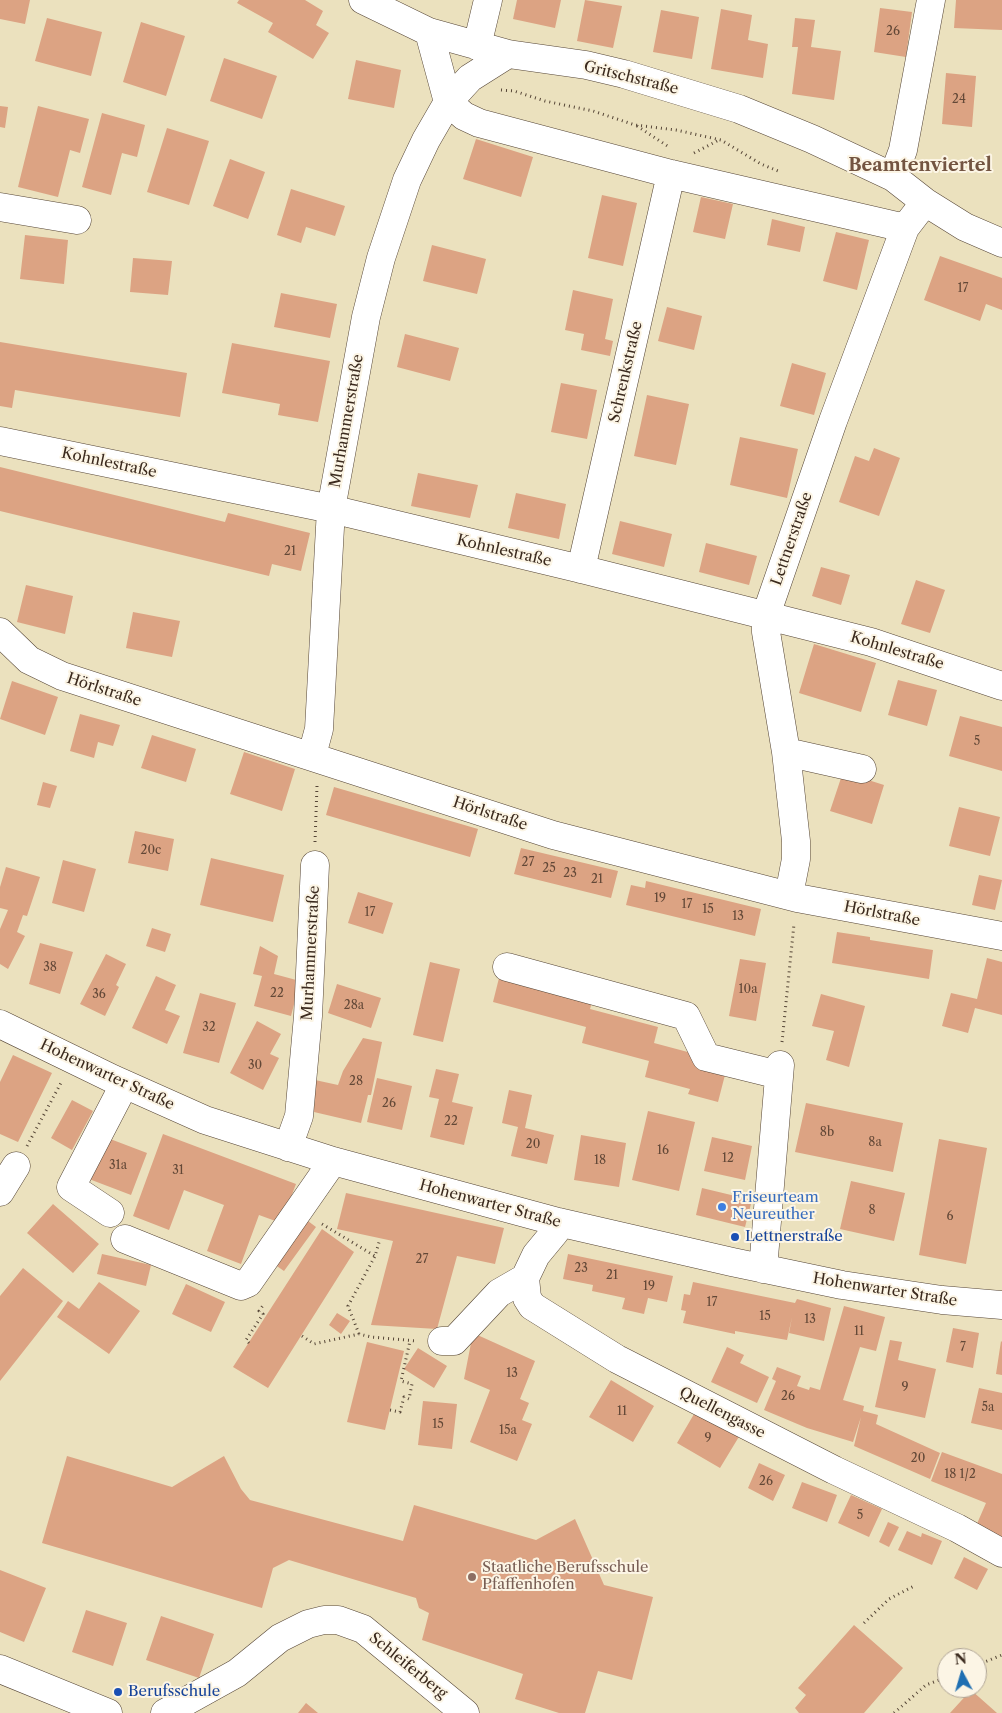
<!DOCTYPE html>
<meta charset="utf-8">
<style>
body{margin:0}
#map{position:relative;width:1002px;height:1713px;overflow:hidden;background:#ebe1be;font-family:"Libre Caslon Text",serif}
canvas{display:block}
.north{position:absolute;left:937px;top:1648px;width:50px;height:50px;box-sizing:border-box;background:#fcf5e5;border:1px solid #afa495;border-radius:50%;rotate:354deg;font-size:14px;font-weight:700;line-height:20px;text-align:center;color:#3b2a1e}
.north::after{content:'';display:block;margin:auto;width:18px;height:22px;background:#1f6fb2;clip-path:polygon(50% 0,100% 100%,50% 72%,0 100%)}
</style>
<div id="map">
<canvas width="1002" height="1713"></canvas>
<div class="north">N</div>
</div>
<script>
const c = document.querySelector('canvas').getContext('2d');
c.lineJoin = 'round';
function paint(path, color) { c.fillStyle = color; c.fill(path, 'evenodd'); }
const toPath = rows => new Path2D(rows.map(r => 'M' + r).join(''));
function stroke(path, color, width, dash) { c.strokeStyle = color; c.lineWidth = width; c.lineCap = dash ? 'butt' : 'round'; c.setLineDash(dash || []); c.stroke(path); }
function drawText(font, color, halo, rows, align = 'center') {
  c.font = font + ' "Libre Caslon Text",serif'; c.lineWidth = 4; c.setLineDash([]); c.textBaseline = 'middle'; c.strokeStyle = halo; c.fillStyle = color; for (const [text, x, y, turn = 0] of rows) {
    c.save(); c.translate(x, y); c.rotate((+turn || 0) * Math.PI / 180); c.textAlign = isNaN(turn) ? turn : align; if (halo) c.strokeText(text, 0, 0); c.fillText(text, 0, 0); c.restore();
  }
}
paint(toPath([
 [0,0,30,0,25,24,0,19],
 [239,0,305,0,323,11,316,25,329,33,313,59,268,32,273,23,237,3],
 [517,0,561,0,555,28,513,19],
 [585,0,622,6,613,48,577,41],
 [956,0,1002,0,1002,30,954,28],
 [880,8,912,12,906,57,874,52],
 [721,9,752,15,748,40,768,44,763,78,711,69],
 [661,10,699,17,692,59,653,52],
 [47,18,102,32,91,76,35,61],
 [795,18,815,20,811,47,841,51,834,100,792,94,798,47,792,47],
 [141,22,185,36,166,96,123,82],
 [224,58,277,76,262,119,210,101],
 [356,60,401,70,394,108,348,99],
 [946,73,976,76,972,127,942,124],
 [0,106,8,107,5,128,0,127],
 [38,106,89,119,80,153,70,150,58,197,18,187],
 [102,113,145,125,137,157,122,153,111,195,82,187],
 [167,128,209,141,189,205,147,192],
 [476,139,533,157,521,197,463,179],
 [230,159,265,172,248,219,213,206],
 [291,189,345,206,335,236,306,227,301,243,277,235],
 [602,195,637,203,623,266,588,258],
 [701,197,733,204,725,239,693,232],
 [772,219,805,227,800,252,767,245],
 [836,232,869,240,857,290,823,281],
 [25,235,68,240,64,284,20,279],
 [432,245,486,259,477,294,423,281],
 [940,256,1002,278,1002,310,986,304,980,321,924,300],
 [133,258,172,261,168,295,130,292],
 [573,290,613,299,605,339,613,341,610,356,581,350,584,334,565,330],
 [281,293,337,304,330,338,274,327],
 [667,307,702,316,694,350,658,341],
 [405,334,459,348,450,381,397,367],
 [0,342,187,373,180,417,15,390,12,408,0,406],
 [232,343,330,361,318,422,278,415,280,404,222,393],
 [792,363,826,373,814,415,780,406],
 [561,383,597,390,587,439,551,432],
 [647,395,689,404,676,465,634,456],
 [740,437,798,449,787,498,730,485],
 [874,448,900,458,879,516,839,502,855,456,869,461],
 [0,467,225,522,228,513,310,533,301,571,272,564,269,576,0,511],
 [418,473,478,485,470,518,411,506],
 [516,493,566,504,559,539,508,528],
 [620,521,672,534,664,567,612,554],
 [706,543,757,556,749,585,699,572],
 [821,567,850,575,841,605,812,596],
 [916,580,945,590,930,633,901,624],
 [26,585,73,596,65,634,17,622],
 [133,612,180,621,172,657,126,648],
 [814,644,876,663,861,712,799,693],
 [898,680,937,690,927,726,888,715],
 [12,681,58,697,45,735,0,719],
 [80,714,120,725,113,746,98,742,94,758,70,751],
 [960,716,1002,727,1002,771,949,756],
 [152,735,196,749,186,782,141,768],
 [244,752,295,769,282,811,230,794],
 [843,772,884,785,872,824,830,811],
 [43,782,57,786,50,808,37,805],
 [334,787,478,829,470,857,326,815],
 [959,807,1000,817,990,856,949,846],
 [135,831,174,839,168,871,128,863],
 [521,848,618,871,611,898,514,874],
 [211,858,284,875,273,922,200,905],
 [63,860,96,869,84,912,52,903],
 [6,867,40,877,27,916,23,915,17,932,25,936,8,969,0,964,0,929,8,910,0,908,0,887],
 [979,875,1002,880,995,910,972,905],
 [646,881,761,909,755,936,626,905,631,885,645,888],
 [358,892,393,903,383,934,348,923],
 [152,928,171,934,165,952,146,946],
 [837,932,870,937,870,940,933,950,929,979,832,963],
 [40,943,73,952,60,994,29,984],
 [260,946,278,956,274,974,300,981,291,1016,254,1006,262,976,253,974],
 [106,954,126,964,116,985,119,987,105,1016,80,1004],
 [987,958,1002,962,1002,1015,975,1008,968,1033,942,1026,951,993,977,999],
 [740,959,766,963,756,1021,729,1016],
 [430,962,460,969,443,1042,413,1035],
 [500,974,593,999,590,1009,658,1027,654,1043,699,1055,726,1071,718,1102,688,1094,690,1089,645,1077,649,1061,582,1043,586,1027,493,1002],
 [156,976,176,985,165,1010,180,1016,167,1044,132,1028],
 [337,984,381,998,371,1028,328,1013],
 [200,993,236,1003,219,1063,183,1053],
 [821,994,865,1006,849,1067,826,1060,834,1031,812,1026],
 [257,1021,281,1034,270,1054,279,1058,263,1090,230,1073],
 [363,1038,382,1042,371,1095,368,1095,361,1123,314,1112,315,1080,338,1085,343,1071],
 [13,1055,52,1073,18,1142,0,1134,0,1082],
 [436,1069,459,1074,452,1102,473,1107,464,1145,430,1137,439,1099,429,1097],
 [377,1078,412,1086,402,1130,367,1122],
 [509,1090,532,1095,525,1128,554,1135,547,1164,511,1156,518,1127,502,1123],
 [72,1100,93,1111,72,1150,51,1138],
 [806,1103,903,1123,893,1172,795,1152],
 [648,1111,695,1122,679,1191,632,1180],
 [163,1134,296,1184,281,1223,259,1215,241,1264,207,1251,224,1205,184,1190,169,1230,133,1216],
 [581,1135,626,1143,619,1187,574,1180],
 [105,1137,147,1153,131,1195,89,1179],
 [712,1137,752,1146,745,1180,704,1171],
 [939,1139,987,1148,966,1264,919,1255],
 [851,1181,905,1193,894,1241,840,1229],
 [702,1188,752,1200,745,1227,696,1215],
 [346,1193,504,1228,495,1264,457,1256,437,1329,371,1325,393,1241,337,1229],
 [53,1204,99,1244,73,1273,27,1233],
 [304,1218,316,1227,284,1271,271,1262],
 [322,1229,354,1252,268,1388,233,1367],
 [102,1254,151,1265,146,1286,97,1274],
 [568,1254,673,1276,667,1302,648,1298,644,1314,622,1309,625,1298,592,1291,593,1285,563,1279],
 [23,1268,63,1301,0,1381,0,1296],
 [99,1282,140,1311,109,1354,57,1317,68,1301,79,1309],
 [693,1282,795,1303,797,1299,831,1308,824,1341,789,1333,792,1317,787,1340,735,1331,735,1334,683,1323,686,1311,681,1310,684,1294,690,1295],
 [186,1284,225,1302,211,1332,172,1314],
 [844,1306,885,1317,876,1351,860,1347,843,1400,864,1406,863,1411,878,1415,876,1424,940,1453,930,1479,854,1446,861,1417,853,1442,807,1428,764,1410,776,1381,772,1379,777,1367,801,1376,797,1386,809,1390,810,1387,820,1390],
 [337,1313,350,1321,341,1334,329,1325],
 [953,1328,979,1333,973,1368,946,1362],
 [473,1333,535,1361,520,1399,529,1403,522,1420,532,1424,517,1461,470,1442,490,1390,464,1379],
 [890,1340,902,1342,898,1360,936,1369,925,1418,875,1407],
 [1001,1341,1002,1342,1002,1375,996,1374],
 [367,1342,404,1351,385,1430,347,1422],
 [727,1347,744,1355,740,1363,769,1377,757,1403,711,1382],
 [418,1348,447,1366,434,1388,404,1369],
 [611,1380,654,1406,633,1442,589,1417],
 [979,1388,1002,1393,1002,1430,971,1423],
 [423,1401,457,1404,452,1449,418,1445],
 [697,1409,740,1435,720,1468,677,1443],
 [942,1452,1002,1474,1002,1539,976,1526,986,1503,931,1481],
 [67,1456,172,1487,224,1456,241,1489,250,1500,403,1541,414,1505,536,1540,575,1519,604,1585,653,1597,632,1680,598,1671,585,1713,559,1713,515,1699,523,1674,422,1640,429,1613,419,1608,416,1598,289,1560,273,1568,262,1608,42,1543],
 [759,1463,785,1475,773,1501,748,1488],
 [802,1482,837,1495,827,1522,792,1508],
 [851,1495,882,1509,869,1537,838,1523],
 [888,1522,899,1527,889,1547,879,1542],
 [907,1531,921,1537,922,1533,942,1541,932,1565,898,1550],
 [964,1557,988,1569,977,1590,954,1578],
 [0,1570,46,1588,24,1642,0,1632],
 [86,1610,127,1623,113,1666,72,1652],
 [161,1616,214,1634,199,1678,146,1660],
 [854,1625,903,1668,864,1713,799,1713,795,1708,806,1695,798,1688],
 [971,1690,997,1713,950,1713],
 [306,1703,318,1713,298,1713]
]), '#dca383');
const minor = toPath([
 [363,0,429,32,508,54,586,65,624,74,739,109,812,139,893,177,925,202,965,227,1002,243],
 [477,46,488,0],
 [508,54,470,78,448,102,464,116,479,123,671,174,905,228],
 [893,177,903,150,931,0],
 [0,207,77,220],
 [0,441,331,509,581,569,871,642,1002,686],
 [581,569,671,174],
 [0,632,29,660,62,676,553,835,797,898,1002,936],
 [786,752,862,769],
 [312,755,319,729,331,509,366,317,381,258,407,180,426,140,448,102,429,32],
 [789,895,796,859,796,841,786,752,766,632,766,615,833,421,905,228,925,202],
 [507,967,686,1016,706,1057,779,1075],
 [0,1024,113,1079,205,1120,333,1161,558,1222,732,1262,842,1285,942,1300,1002,1305],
 [288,1147,299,1116,308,1016,315,865],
 [0,1192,16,1166],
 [110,1213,71,1187,124,1085],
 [558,1222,555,1232,536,1255,525,1278,527,1298,532,1306,617,1359,834,1470,957,1528,1002,1553],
 [125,1239,241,1286,248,1283,333,1161],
 [763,1269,780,1065],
 [442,1341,454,1341,499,1293,525,1278],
 [0,1669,108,1713],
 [165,1713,237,1673,280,1638,308,1624,324,1620,338,1620,363,1629,465,1713]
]);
stroke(minor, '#554536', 29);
stroke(toPath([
 [501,90,514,91,545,101,593,111,635,125,676,130,721,140,761,164,778,171],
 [637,126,669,147],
 [694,153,719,140],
 [315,842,317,786],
 [782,1042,794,924],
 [27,1146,62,1081],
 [322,1224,375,1256],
 [359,1334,348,1306,375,1256,380,1239],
 [302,1336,314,1344,359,1334,371,1337,417,1341],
 [249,1343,246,1340,263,1314,259,1311,264,1304],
 [390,1410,400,1412,404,1397,409,1399,412,1384,401,1381,410,1341],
 [864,1623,889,1599,914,1586],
 [977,1665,1002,1655],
 [894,1713,926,1685,947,1677]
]), '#554536', 3, [1, 4]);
stroke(minor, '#fff', 28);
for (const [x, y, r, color] of [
 [722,1207,5,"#3f7fe0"],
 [735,1237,5,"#1a4fb4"],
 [472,1577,5,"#8d6e63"],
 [118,1692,5,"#1a4fb4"]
]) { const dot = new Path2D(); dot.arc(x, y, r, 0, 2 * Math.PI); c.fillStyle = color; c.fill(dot); stroke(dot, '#fcf5e5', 2); }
drawText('12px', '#634837', null, [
 ["26",893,32],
 ["24",959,100],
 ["17",963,289],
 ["21",290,552],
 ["5",977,742],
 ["20c",151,851],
 ["27",528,863],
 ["25",549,869],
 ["23",570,874],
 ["21",597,880],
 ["19",660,899],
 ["17",687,905],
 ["15",708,910],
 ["17",370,913],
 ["13",738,917],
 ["38",50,968],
 ["10a",748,990],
 ["22",277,994],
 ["36",99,995],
 ["28a",354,1006],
 ["32",209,1028],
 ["30",255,1066],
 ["28",356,1082],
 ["26",389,1104],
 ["22",451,1122],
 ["8b",827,1133],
 ["8a",875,1143],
 ["20",533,1145],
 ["16",663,1151],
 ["12",728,1159],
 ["18",600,1161],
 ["31a",118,1166],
 ["31",178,1171],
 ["8",872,1211],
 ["6",950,1217],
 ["27",422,1260],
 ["23",581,1269],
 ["21",612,1276],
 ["19",649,1287],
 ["17",712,1303],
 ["15",765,1317],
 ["13",810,1320],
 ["11",859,1332],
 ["7",963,1348],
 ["13",512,1374],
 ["9",905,1388],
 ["26",788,1397],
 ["5a",988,1408],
 ["11",622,1412],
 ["15",438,1425],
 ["15a",508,1431],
 ["9",708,1439],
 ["20",918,1459],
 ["18 1/2",960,1475],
 ["26",766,1482],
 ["5",860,1516]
]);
drawText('15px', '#3b2a1e', '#fcf5e5', [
 ["Gritschstraße",631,78,14],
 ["Schrenkstraße",626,372,-77],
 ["Murhammerstraße",347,421,-80],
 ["Kohnlestraße",109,463,12],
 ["Lettnerstraße",792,539,-71],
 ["Kohnlestraße",504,551,13],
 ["Kohnlestraße",897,651,17],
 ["Hörlstraße",104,690,18],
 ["Hörlstraße",490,814,18],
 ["Hörlstraße",882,914,11],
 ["Murhammerstraße",311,953,-87],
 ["Hohenwarter Straße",107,1075,25],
 ["Hohenwarter Straße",490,1204,15],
 ["Hohenwarter Straße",885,1290,9],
 ["Quellengasse",722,1413,27],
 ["Schleiferberg",408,1666,39]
]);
drawText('15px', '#366cbe', '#fcf5e5', [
 ["Friseurteam",732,1198],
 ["Neureuther",732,1215]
], 'left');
drawText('15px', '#164399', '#fcf5e5', [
 ["Lettnerstraße",745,1237],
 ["Berufsschule",128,1692]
], 'left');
drawText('15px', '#785e54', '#fcf5e5', [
 ["Staatliche Berufsschule",482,1568],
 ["Pfaffenhofen",482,1585]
], 'left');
drawText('bold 18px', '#735441', '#fcf5e5', [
 ["Beamtenviertel",920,166]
]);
</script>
